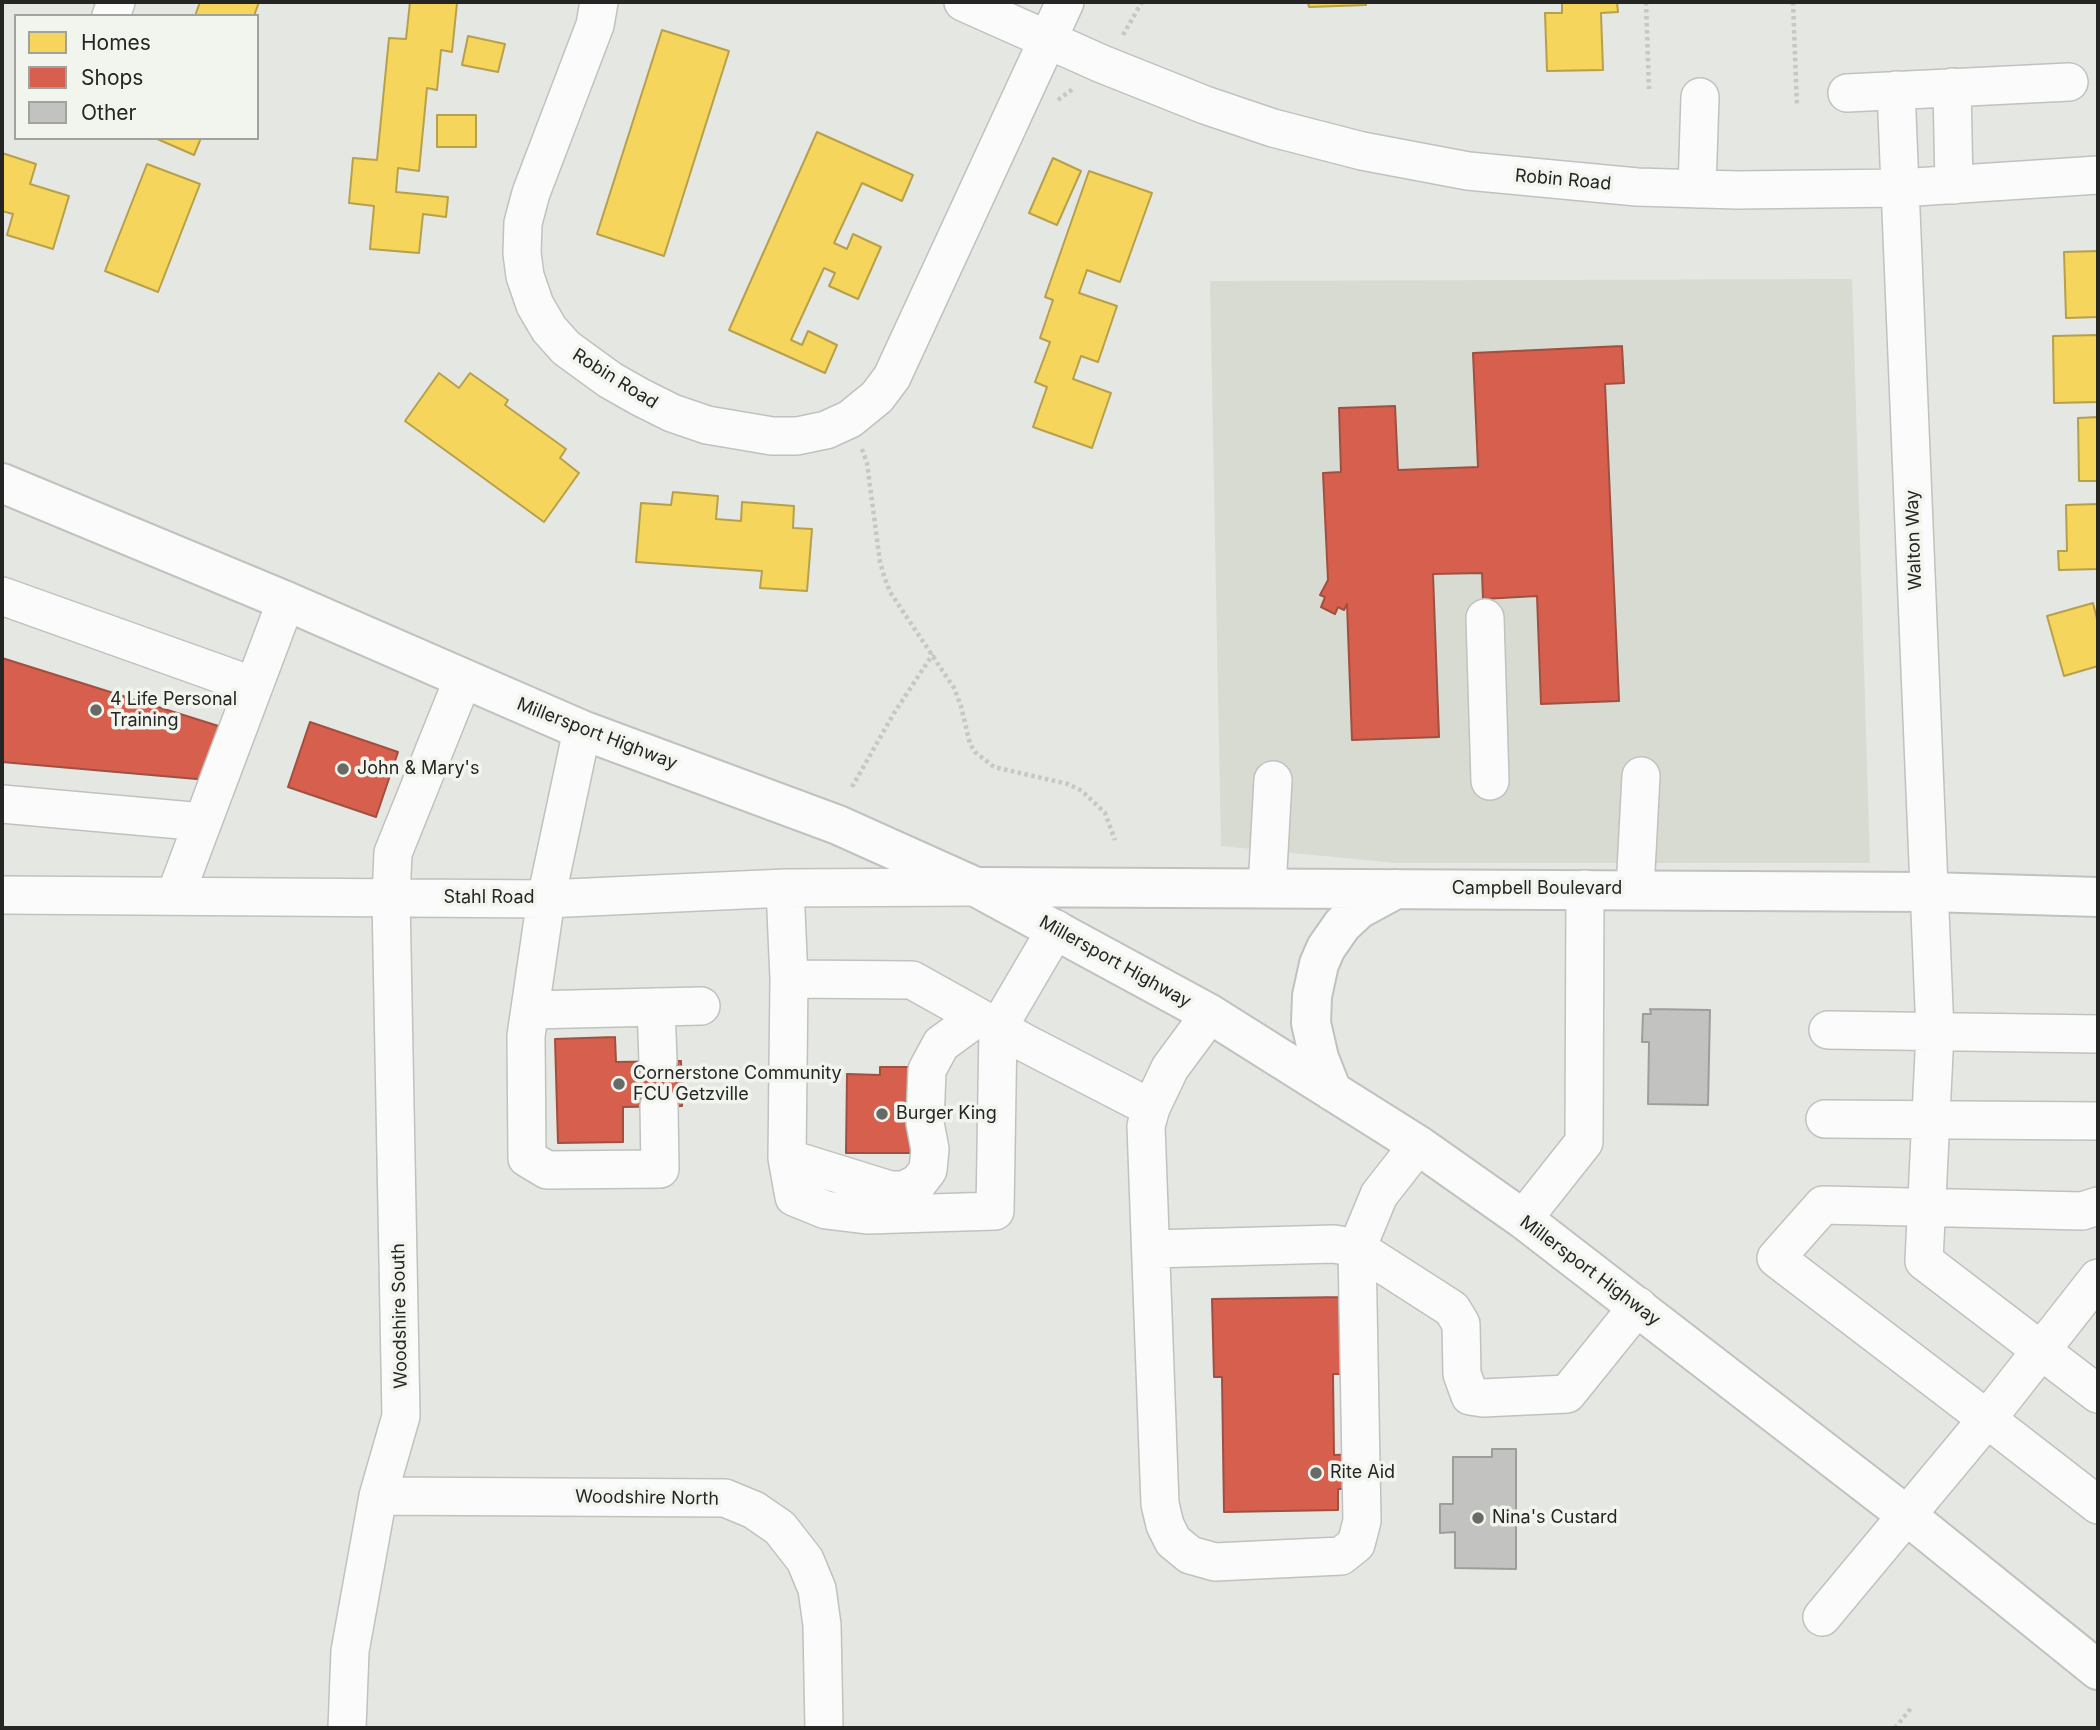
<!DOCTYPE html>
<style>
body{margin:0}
#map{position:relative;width:2100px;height:1730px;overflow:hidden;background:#e5e7e2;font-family:Inter,sans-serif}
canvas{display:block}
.frame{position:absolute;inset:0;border:4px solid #252624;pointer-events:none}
.legend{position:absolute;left:14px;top:14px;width:245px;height:126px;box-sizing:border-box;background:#f2f5ee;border:2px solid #a0a29d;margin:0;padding:9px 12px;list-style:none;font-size:21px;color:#252624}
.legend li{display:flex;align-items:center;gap:14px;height:35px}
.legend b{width:35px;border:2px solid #a0a29d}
</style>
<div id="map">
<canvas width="2100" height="1730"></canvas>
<div class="frame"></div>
<ul class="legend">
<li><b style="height:19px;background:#f6d55c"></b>Homes</li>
<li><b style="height:19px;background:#d6604d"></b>Shops</li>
<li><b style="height:19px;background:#c2c3c0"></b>Other</li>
</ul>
</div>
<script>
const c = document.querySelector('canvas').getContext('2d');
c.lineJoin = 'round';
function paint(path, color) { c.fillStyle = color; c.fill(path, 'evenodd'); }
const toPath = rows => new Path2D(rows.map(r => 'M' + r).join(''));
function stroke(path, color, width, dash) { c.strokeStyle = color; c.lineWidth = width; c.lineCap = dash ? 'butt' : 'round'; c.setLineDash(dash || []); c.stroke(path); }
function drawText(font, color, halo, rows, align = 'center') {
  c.font = font + ' Inter,sans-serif'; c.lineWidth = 7; c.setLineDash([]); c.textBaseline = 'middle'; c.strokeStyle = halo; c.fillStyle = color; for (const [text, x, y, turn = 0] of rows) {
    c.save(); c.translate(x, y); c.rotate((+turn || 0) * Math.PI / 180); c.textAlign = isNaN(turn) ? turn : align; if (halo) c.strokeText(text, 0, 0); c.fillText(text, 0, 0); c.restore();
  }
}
paint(toPath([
 [1852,279,1870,863,1396,863,1221,846,1210,281]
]), '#d7dbd2');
const homes = toPath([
 [200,2,259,2,254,16,195,16,200,2],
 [410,2,457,3,452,52,441,50,437,90,427,88,419,171,398,168,396,192,448,197,446,217,423,214,419,253,370,249,374,206,349,203,353,158,377,160,389,38,406,39,410,2],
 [1308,2,1366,2,1366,5,1309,7,1308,2],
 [1562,2,1617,2,1618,12,1601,13,1603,70,1547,71,1545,13,1562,13,1562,2],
 [662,30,729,51,664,256,597,234,662,30],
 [468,36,505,44,498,72,462,65,468,36],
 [437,115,476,115,476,147,437,147,437,115],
 [817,132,913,175,902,201,862,183,834,243,847,249,853,234,881,247,858,299,829,286,835,273,824,268,791,340,802,345,808,331,837,345,825,373,729,330,817,132],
 [155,138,201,138,194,155,155,138],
 [2,153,36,164,30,184,69,196,53,249,7,235,13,214,2,211,2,153],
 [1053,158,1081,171,1057,225,1029,213,1053,158],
 [147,164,200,184,158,292,105,271,147,164],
 [1089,171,1152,193,1120,282,1087,270,1079,293,1117,306,1098,362,1081,356,1073,379,1111,393,1092,448,1033,427,1047,387,1035,382,1050,342,1040,338,1053,300,1045,297,1089,171],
 [2098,251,2098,317,2066,318,2064,252,2098,251],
 [2098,335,2098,402,2054,403,2053,336,2098,335],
 [439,373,459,388,470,373,508,400,505,405,566,449,560,458,579,473,544,522,405,421,439,373],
 [2098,417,2098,481,2079,481,2078,418,2098,417],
 [673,492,718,496,716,519,741,521,742,502,794,506,793,528,812,529,807,591,760,588,762,571,636,562,641,503,671,505,673,492],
 [2098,504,2098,569,2059,570,2058,551,2067,551,2066,505,2098,504],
 [2093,603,2098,623,2098,666,2064,676,2047,616,2093,603]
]);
paint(homes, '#f6d55c');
stroke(homes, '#b7a04b', 2);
const shops = toPath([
 [1622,346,1624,383,1605,384,1619,701,1541,704,1537,596,1483,599,1482,573,1433,574,1439,737,1352,740,1347,604,1344,610,1338,607,1335,614,1321,607,1325,597,1320,595,1328,580,1323,473,1341,472,1339,408,1395,406,1398,470,1478,467,1473,353,1622,346],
 [2,658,228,729,208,780,2,762,2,658],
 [310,722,398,752,376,817,288,787,310,722],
 [615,1037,616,1062,681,1061,682,1106,623,1107,623,1142,558,1143,555,1039,615,1037],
 [880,1067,911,1067,917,1153,846,1153,847,1074,880,1075,880,1067],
 [1344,1297,1346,1374,1333,1374,1334,1455,1361,1454,1361,1489,1338,1489,1338,1510,1224,1512,1222,1377,1214,1377,1212,1299,1344,1297]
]);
paint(shops, '#d6604d');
stroke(shops, '#a14f41', 2);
const building = toPath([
 [1650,1009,1710,1010,1708,1105,1648,1104,1649,1042,1642,1042,1643,1014,1651,1014,1650,1009],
 [1492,1449,1516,1449,1516,1569,1455,1568,1455,1532,1440,1533,1440,1504,1453,1504,1453,1457,1492,1457,1492,1449]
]);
paint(building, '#c2c3c0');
stroke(building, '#9d9e9b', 2);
const minor = toPath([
 [599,2,595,25,531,193,523,223,522,253,525,276,535,305,549,329,566,348,610,380,640,397,672,413,707,425,772,436,797,436,826,430,850,419,877,397,892,377,1065,2],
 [963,2,1102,64,1205,105,1273,128,1362,151,1468,171,1637,187,1737,190,1900,188,2098,175],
 [111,16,116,2],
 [1952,87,1954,185],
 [1896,90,1935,1032,1924,1261,2098,1394],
 [1847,93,2069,82],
 [1697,189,1700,97],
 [2,596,254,686],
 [1485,618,1490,781],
 [582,730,546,899,526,1036,527,1158,547,1170,660,1169,659,1106],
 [2,804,203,822],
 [785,888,789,979,787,1158,794,1197,826,1210,867,1215,995,1211,998,1028,1056,929],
 [1267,888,1273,780],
 [1635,890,1641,776],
 [2,895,546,899,785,888,976,887],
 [175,896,286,601],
 [789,979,912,980,1023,1042,1151,1108],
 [656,1007,658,1061],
 [530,1010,701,1006],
 [1210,1014,1170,1068,1151,1108,1146,1126,1160,1504,1165,1525,1173,1541,1190,1555,1215,1562,1341,1556,1356,1544,1362,1521,1357,1248,1379,1195,1418,1145],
 [1828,1030,2098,1034],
 [1825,1119,2098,1121],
 [787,1158,890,1190,904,1190,918,1183,928,1170,930,1149,925,1123,927,1070,941,1044,978,1017],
 [2098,1206,2082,1211,1823,1205,1776,1258,1987,1419,2098,1278],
 [1523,1219,1584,1142,1585,889],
 [1151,1249,1334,1244,1357,1248,1452,1309,1461,1324,1462,1374,1470,1396,1483,1398,1567,1394,1638,1306],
 [378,1496,725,1498,754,1510,780,1528,805,1560,817,1589,822,1625,824,1728],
 [1822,1617,1987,1419,2098,1505],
 [347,1728,350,1651,378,1496,401,1416,391,898,393,853,463,679]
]);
const major = toPath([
 [2,483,286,601,582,730,838,825,976,887,1210,1014,1418,1145,1523,1219,1905,1514,2098,1670],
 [981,887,1929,892,2098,897],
 [1332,1091,1319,1058,1311,1023,1312,996,1319,964,1326,948,1342,925,1359,909,1396,889]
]);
stroke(minor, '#c0c2bf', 40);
stroke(major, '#c0c2bf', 42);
stroke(toPath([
 [1646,2,1649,89],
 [1793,2,1797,106],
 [1123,35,1142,2],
 [1058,100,1074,88],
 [862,449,867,463,880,562,884,576,890,592,954,688,961,706,970,744,975,752,994,767,1068,784,1082,791,1105,813,1115,840],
 [852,787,894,713,933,654],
 [1895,1728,1912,1707]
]), '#c6c7c6', 4.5, [3.5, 3.5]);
stroke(minor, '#fbfbfb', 37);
stroke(major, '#fbfbfb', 38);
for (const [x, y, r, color] of [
 [96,710,7,"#686a66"],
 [343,769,7,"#686a66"],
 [619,1084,7,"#686a66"],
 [882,1114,7,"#686a66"],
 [1316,1473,7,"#686a66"],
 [1478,1518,7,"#686a66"]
]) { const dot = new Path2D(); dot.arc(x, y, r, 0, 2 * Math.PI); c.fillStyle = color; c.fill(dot); stroke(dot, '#f2f5ee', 2.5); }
drawText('18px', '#252624', '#f2f5ee', [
 ["Robin Road",1563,180,5],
 ["Robin Road",615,379,32],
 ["Walton Way",1914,540,-92],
 ["Millersport Highway",597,734,21],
 ["Campbell Boulevard",1537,889],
 ["Stahl Road",489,898],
 ["Millersport Highway",1115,962,29],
 ["Millersport Highway",1590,1271,37],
 ["Woodshire South",400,1316,-91],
 ["Woodshire North",647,1498,1]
]);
drawText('18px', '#252624', '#f2f5ee', [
 ["4 Life Personal",110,700],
 ["Training",110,721],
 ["John & Mary's",357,769],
 ["Cornerstone Community",633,1074],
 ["FCU Getzville",633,1095],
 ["Burger King",896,1114],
 ["Rite Aid",1330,1473],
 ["Nina's Custard",1492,1518]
], 'left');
</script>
